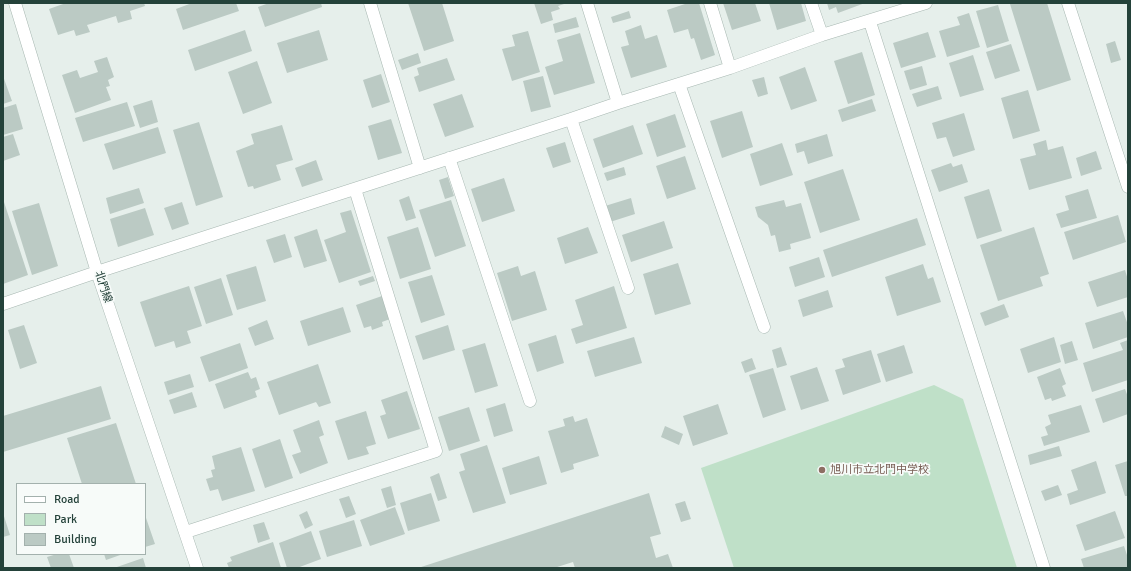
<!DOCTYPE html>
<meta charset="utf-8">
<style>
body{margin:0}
#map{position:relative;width:1131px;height:571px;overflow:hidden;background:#e6efeb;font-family:Signika,sans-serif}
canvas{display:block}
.frame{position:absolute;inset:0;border:4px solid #24423a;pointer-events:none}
.legend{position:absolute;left:16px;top:483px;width:130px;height:72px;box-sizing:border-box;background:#f7fbf9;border:1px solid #a3b1ad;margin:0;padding:5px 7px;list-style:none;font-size:12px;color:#24423a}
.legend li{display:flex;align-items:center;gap:8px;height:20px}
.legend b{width:20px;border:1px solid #a3b1ad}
</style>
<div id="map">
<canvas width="1131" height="571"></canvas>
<div class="frame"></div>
<ul class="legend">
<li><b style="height:5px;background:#fff"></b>Road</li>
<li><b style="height:11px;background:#bfe0c8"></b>Park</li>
<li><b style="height:11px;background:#bbcac4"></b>Building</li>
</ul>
</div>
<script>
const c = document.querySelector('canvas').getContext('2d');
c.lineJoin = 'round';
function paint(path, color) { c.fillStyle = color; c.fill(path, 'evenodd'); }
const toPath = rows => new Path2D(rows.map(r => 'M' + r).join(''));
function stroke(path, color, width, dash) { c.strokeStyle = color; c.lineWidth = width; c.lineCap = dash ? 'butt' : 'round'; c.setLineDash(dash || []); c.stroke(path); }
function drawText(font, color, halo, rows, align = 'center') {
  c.font = font + ' Signika,"Noto Sans JP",sans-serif'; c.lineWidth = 3.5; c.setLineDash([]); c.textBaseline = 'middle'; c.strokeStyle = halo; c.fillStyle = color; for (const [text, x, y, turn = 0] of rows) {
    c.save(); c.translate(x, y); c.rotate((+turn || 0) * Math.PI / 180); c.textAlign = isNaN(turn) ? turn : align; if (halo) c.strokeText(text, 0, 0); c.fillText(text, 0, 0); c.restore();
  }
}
paint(toPath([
 [934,385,963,399,1017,568,734,568,701,468]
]), '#bfe0c8');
paint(toPath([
 [66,3,144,3,145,6,130,11,132,19,118,23,116,16,87,25,90,32,76,36,74,30,58,35,49,9],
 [192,3,236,3,239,11,183,30,176,9],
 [269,3,321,3,322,7,265,27,258,7],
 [408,3,442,3,454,41,424,51],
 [534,3,567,3,558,6,560,9,551,12,553,20,541,24],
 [688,3,699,3,715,55,701,60,694,38,691,39,688,29,674,33,667,10],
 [723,3,755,3,761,21,732,30],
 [769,3,801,3,806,21,777,30],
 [827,3,865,3,838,13,836,7,829,10],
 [1014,3,1047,3,1071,80,1037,91,1010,4],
 [998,5,1009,41,987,48,976,11],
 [629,11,631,18,613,23,611,17],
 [969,13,980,47,947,57,939,31,960,25,957,17],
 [576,17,579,27,555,33,553,24],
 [641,25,645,39,657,35,667,67,631,78,621,47,629,45,625,31],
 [245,30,252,51,195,71,188,50],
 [319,30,328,60,287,73,277,43],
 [528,31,540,72,512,81,502,49,515,46,512,35],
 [928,32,936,57,901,68,893,43],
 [580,33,595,83,554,95,545,67,563,61,557,40],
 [1115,41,1121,60,1111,63,1106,44],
 [1011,44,1020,71,995,79,986,52],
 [862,52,875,95,848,104,834,61],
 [418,53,421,63,402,70,398,60],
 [973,55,984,90,960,97,949,63],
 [107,57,114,77,108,80,110,86,106,87,111,100,75,113,62,75,77,70,80,78,98,72,94,61],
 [447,58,455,80,419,92,414,77,419,75,417,68],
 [257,61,272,103,243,114,228,72],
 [922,66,927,85,910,90,904,71],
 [805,67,817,101,791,110,779,77],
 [381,74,390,102,372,108,363,80],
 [3,76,12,101,3,104],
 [543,76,551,107,531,112,523,81],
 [764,77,768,94,758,97,752,80],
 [938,86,942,99,917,107,912,94],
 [1028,90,1040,131,1013,139,1001,98],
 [462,94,474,127,445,137,433,104],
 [872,99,876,111,842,122,838,110],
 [152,100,158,122,140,128,133,106],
 [127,102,135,126,83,142,75,118],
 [16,104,23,129,3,135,3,108],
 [742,111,753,147,722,158,710,121],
 [964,113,975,150,953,157,946,137,937,139,932,123],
 [675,114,686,147,657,157,646,124],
 [391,119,402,153,378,160,368,126],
 [199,122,223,197,196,206,173,130],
 [282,125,293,160,276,165,281,180,254,189,253,186,248,187,236,151,254,144,251,134],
 [633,125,643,154,603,168,593,139],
 [158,127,166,153,113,170,104,144],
 [13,134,20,155,3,161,3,137],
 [827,134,833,156,808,164,804,151,797,153,795,144],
 [1046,140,1048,150,1063,146,1072,178,1029,190,1020,159,1036,155,1033,144],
 [565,142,571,162,553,168,546,148],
 [782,143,793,175,760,186,750,154],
 [1096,151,1102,169,1081,176,1076,158],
 [685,156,696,189,667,199,656,166],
 [316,160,323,180,302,187,295,168],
 [951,163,953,167,962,164,968,182,939,192,931,170],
 [624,167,626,175,607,181,604,173],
 [843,169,860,220,820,233,804,182],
 [448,177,454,196,445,199,439,180],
 [504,178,515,211,482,222,471,189],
 [139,188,144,203,110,214,106,198],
 [989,189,1002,231,977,239,964,197],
 [1088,189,1097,218,1061,228,1056,214,1069,210,1065,196],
 [409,196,416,218,406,221,399,200],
 [631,198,635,214,610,222,605,206],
 [3,199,28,275,3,284],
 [451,200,466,246,435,257,419,210],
 [784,200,786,207,801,203,811,238,790,244,791,249,779,252,775,235,771,236,768,225,758,217,755,207],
 [182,202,189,224,172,230,164,208],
 [39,203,58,266,32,275,12,211],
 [145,208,154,235,118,247,110,219],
 [351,210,371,272,339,283,324,240,346,232,340,213],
 [1118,215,1126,242,1073,260,1064,232],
 [917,218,926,245,832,277,823,250],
 [664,221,673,248,631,262,622,235],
 [418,227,431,269,400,279,387,237],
 [588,227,598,253,565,264,557,238],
 [1034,227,1049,274,1040,277,1043,286,998,301,980,245],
 [317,229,327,261,304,268,294,237],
 [285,234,292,257,274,263,266,240],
 [819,257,825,277,795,287,789,267],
 [678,263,691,304,655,315,643,274],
 [923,264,928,279,933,277,941,302,897,316,885,277],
 [256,266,266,301,237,310,226,275],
 [518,266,521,276,535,271,547,310,512,321,497,273],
 [1125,270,1128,280,1128,297,1097,307,1088,282],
 [432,275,445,315,421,323,408,282],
 [373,276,375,281,360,286,358,281],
 [221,278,233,315,206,324,194,287],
 [189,286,202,326,187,331,191,343,176,348,174,341,155,347,140,302],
 [614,286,627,328,576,344,571,329,583,325,575,300],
 [828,290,833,307,803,317,798,300],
 [382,296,390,319,382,322,383,326,372,330,371,326,364,328,356,305],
 [1004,304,1009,317,985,326,980,313],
 [343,307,351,332,308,346,300,321],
 [1123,311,1128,325,1128,337,1093,349,1085,323],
 [267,320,274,339,255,346,248,328],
 [24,325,37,363,20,369,8,330],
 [448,325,455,350,423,360,415,336],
 [556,335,564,363,537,372,528,344],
 [634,337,642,363,595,377,587,351],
 [1054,337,1061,362,1028,373,1020,349],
 [1128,340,1128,380,1092,392,1083,363,1123,350,1120,343],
 [1072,341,1078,360,1065,364,1060,345],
 [240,343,248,368,209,382,200,357],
 [485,343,498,386,475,393,462,350],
 [904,345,913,373,886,382,877,354],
 [781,347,787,365,777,368,772,350],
 [871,350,881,382,843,395,835,370,845,367,842,359],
 [752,358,756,369,745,373,741,362],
 [318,364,331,403,319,407,316,402,279,415,267,382],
 [817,367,829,401,801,410,790,376],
 [773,368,786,410,763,418,749,375],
 [1060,368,1066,384,1062,386,1066,396,1052,401,1051,398,1045,400,1037,377],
 [248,372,251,379,256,377,260,389,255,391,257,397,224,409,215,384],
 [190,374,194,387,168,395,164,382],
 [101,386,111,419,3,452,3,416],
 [1125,389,1128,397,1128,414,1103,423,1095,399],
 [407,391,420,429,388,439,380,416,386,414,381,400],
 [192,392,197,407,174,414,169,400],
 [505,403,513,431,494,437,486,409],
 [718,404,728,434,693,446,683,416],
 [1081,405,1090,432,1044,446,1041,437,1048,435,1045,427,1051,424,1048,415],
 [469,407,480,441,449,451,438,417],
 [366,411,376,444,366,447,369,454,348,460,335,421],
 [573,416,575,422,587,418,599,456,573,464,574,469,561,473,548,431,565,426,563,419],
 [319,420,324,435,319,437,328,463,300,474,292,455,301,452,293,430],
 [116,423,136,484,82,484,67,438],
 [665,426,683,434,679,445,661,437],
 [280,439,293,478,265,488,252,449],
 [487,445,506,503,473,513,459,472,465,470,460,454],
 [1059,446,1062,456,1030,465,1028,455],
 [241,447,255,491,222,501,218,489,210,491,206,479,213,477,211,470,215,469,212,456],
 [539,456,547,484,510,495,502,468],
 [1096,461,1106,493,1070,505,1067,494,1078,490,1071,470],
 [1128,461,1128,496,1125,496,1115,465],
 [439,473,447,498,438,501,430,477],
 [1058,485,1062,495,1045,501,1041,491],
 [391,486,396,505,387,508,381,489],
 [431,493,440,521,408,531,400,503],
 [649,493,661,534,650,537,656,558,668,554,673,568,575,568,573,562,554,568,418,568],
 [349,496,356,514,346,518,339,499],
 [685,501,691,519,681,522,675,504],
 [395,507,405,534,370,546,360,520],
 [307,511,313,525,305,529,299,515],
 [1115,511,1125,538,1085,551,1076,525],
 [3,513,10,535,3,537],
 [145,515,155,544,145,547],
 [354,520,362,546,327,557,319,531],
 [264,522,270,539,258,543,253,525],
 [311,531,321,559,297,568,287,568,279,543],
 [273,542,281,568,229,568,227,563,232,561,230,557],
 [1124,546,1128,558,1128,568,1084,568,1081,559],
 [57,554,69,554,74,568,51,568,47,557],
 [104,554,123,554,106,560],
 [143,558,146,568,114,568]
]), '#bbcac4');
const minor = toPath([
 [15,3,97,272,197,568],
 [370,3,420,168],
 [587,3,618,103],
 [710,3,730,68],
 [811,3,822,35],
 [1068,3,1128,187],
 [870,22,1044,568],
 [679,84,764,327],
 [571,119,628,288],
 [449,158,530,401],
 [3,304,97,272,571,119,618,103,730,68,822,35,926,3],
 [186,532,436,451,355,189]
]);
stroke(minor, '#a8b8b2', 13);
stroke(minor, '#fff', 12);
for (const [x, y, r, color] of [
 [822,470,4,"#8d6e63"]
]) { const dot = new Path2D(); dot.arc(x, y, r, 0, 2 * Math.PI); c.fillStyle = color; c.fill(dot); stroke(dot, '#f7fbf9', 1.5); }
drawText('11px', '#24423a', '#f7fbf9', [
 ["北門線",103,287,72]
]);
drawText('11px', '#785e54', '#f7fbf9', [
 ["旭川市立北門中学校",830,470]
], 'left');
</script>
